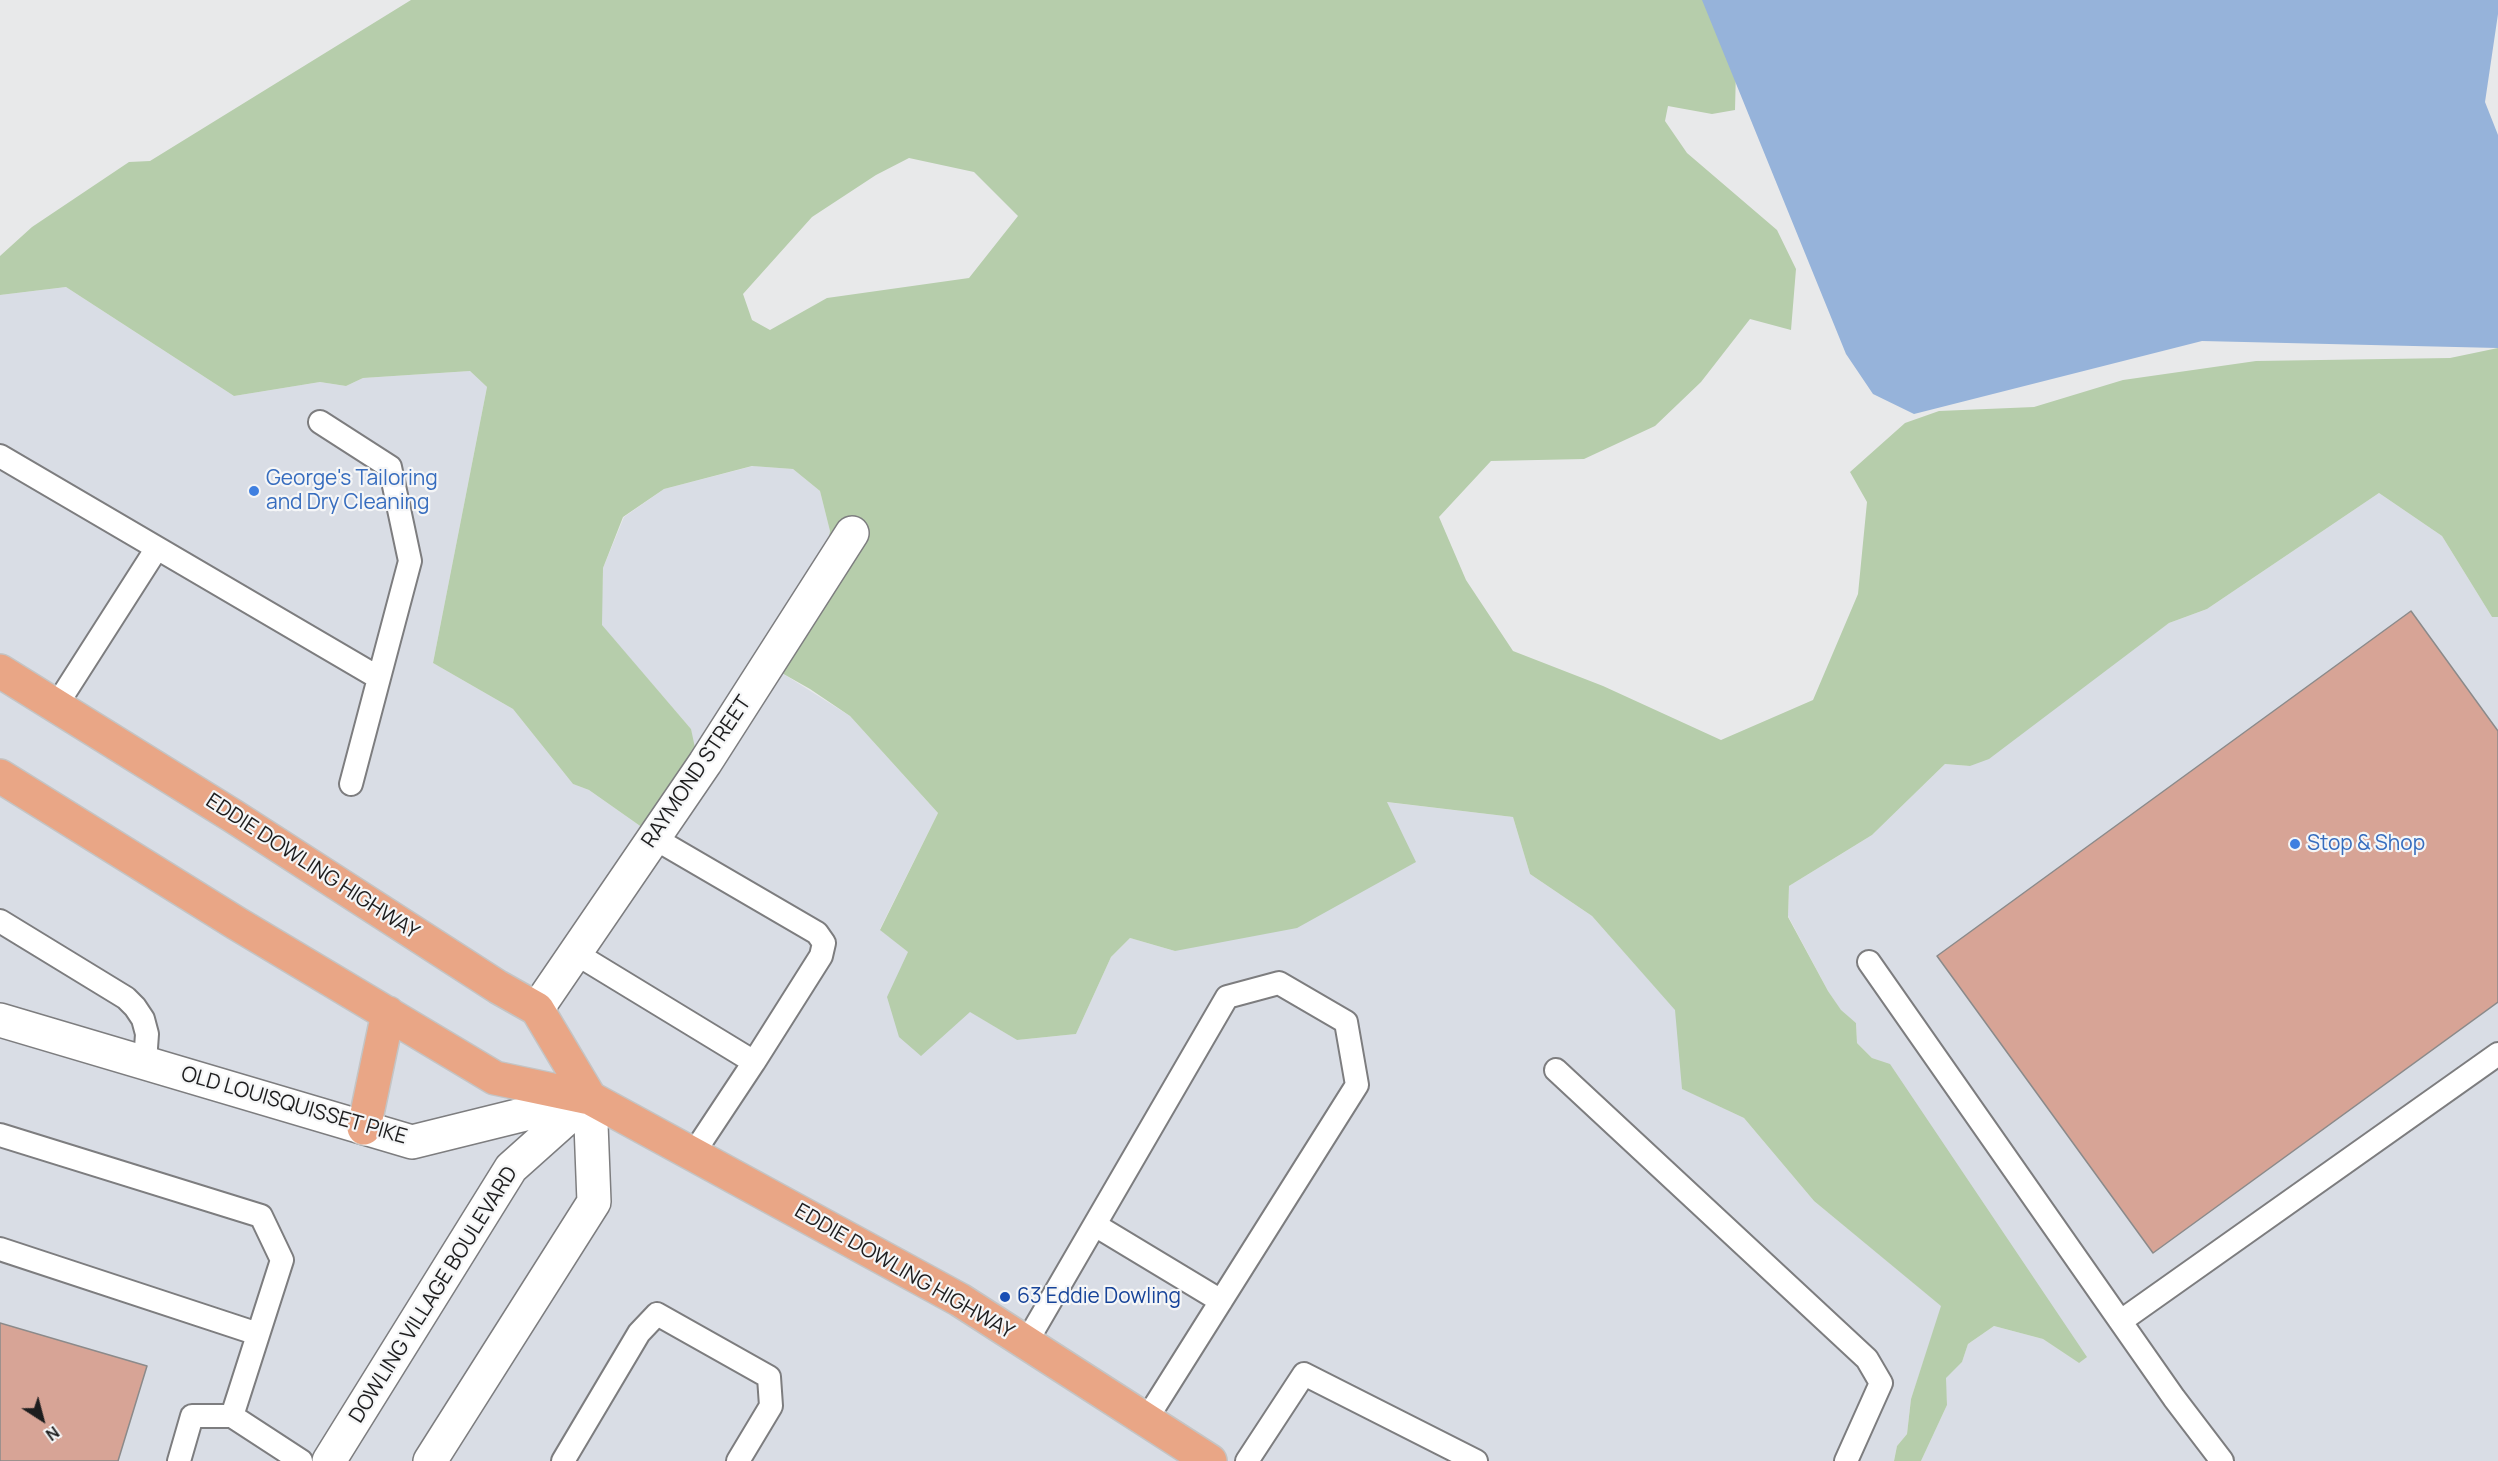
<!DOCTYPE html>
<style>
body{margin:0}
#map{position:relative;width:2498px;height:1461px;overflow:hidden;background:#e8e9ea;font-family:Manrope,sans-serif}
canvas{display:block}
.north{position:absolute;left:12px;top:1389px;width:60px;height:60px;-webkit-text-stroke:4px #f5f6f7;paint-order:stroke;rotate:144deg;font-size:16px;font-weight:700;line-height:24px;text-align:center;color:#1d1d1e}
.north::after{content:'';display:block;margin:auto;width:21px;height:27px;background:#1d1d1e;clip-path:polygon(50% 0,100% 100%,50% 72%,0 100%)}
</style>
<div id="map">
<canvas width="2498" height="1461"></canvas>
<div class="north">N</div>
</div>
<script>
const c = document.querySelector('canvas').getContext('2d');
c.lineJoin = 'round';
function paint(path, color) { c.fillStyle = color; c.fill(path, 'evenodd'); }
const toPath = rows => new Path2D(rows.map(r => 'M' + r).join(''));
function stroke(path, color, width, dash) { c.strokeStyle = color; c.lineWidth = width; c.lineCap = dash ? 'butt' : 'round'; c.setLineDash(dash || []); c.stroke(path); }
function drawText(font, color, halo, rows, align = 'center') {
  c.font = font + ' Manrope,sans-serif'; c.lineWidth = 4.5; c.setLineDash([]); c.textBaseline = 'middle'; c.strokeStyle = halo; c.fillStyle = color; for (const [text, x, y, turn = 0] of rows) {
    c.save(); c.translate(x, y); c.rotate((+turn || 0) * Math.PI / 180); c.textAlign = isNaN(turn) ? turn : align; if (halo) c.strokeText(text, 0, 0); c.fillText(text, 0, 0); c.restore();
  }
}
paint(toPath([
 [66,287,234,396,320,382,346,386,363,378,470,371,487,387,433,663,513,709,573,784,589,790,653,835,691,729,601,625,603,568,624,517,664,489,753,466,793,469,820,491,830,531,822,575,774,668,850,716,938,813,880,929,908,952,971,1012,1017,1040,1076,1034,1111,957,1130,938,1175,951,1386,802,1513,817,1530,874,1592,916,1676,1010,1683,1089,1744,1118,1814,1201,1942,1306,1911,1399,1907,1434,1897,1446,1894,1461,0,1461,0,295],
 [2379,493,2442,536,2492,617,2498,617,2498,1461,1921,1461,1947,1405,1945,1378,1962,1362,1968,1344,1994,1326,2043,1339,2079,1363,1890,1065,1872,1058,1857,1043,1856,1023,1841,1011,1828,991,1788,916,1789,886,1872,835,1945,764,1970,766,2169,623,2207,609]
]), '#d9dde5');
paint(toPath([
 [411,0,1724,0,1737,29,1735,110,1712,114,1668,106,1665,121,1687,153,1777,230,1796,269,1791,330,1750,319,1701,382,1655,426,1584,459,1491,461,1439,517,1466,580,1513,651,1603,686,1721,740,1813,700,1858,594,1867,502,1850,472,1905,423,1939,411,2034,407,2123,380,2256,361,2450,358,2498,348,2498,617,2492,617,2442,536,2379,493,2207,609,2169,623,1989,759,1970,766,1945,764,1872,835,1789,886,1788,917,1828,991,1841,1010,1856,1023,1857,1043,1872,1058,1890,1064,2087,1357,2079,1363,2043,1339,1994,1326,1968,1344,1962,1362,1946,1378,1947,1405,1921,1461,1894,1461,1897,1446,1907,1434,1911,1399,1941,1306,1814,1201,1744,1118,1682,1089,1675,1010,1592,916,1530,874,1513,817,1387,802,1416,862,1297,928,1175,951,1130,938,1111,957,1076,1034,1017,1040,970,1012,921,1056,899,1037,887,997,908,952,880,930,938,813,850,716,810,689,773,668,822,576,830,531,820,491,793,469,752,466,664,489,623,517,603,568,602,625,691,729,700,771,653,835,589,790,573,784,513,709,433,663,487,387,470,371,363,378,346,386,320,382,234,396,66,287,0,295,0,256,32,227,129,162,150,161],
 [909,158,974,172,1018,216,969,278,827,298,770,330,752,320,743,294,812,217,876,175]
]), '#b6cdab');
paint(toPath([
 [1702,0,2498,0,2498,14,2485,102,2498,135,2498,348,2202,341,1914,414,1873,394,1846,354]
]), '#96b3da');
const building = toPath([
 [2411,611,2498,731,2498,1002,2153,1253,1937,956,2411,611],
 [0,1323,147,1366,118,1461,0,1461,0,1323]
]);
paint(building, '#d7a496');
stroke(building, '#8b8a8a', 1.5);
const service = toPath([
 [320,422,390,467,410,561,379,678],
 [0,456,379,678,351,784],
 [56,706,157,548],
 [654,838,817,933,824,943,821,956,754,1062],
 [0,921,126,998,135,1007,143,1019,147,1034,146,1048,141,1062],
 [575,953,754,1062,693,1154],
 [1869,962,2174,1398,2222,1461],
 [1556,1070,1867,1359,1881,1383,1846,1461],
 [0,1135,261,1216,282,1260,232,1416,301,1461],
 [1095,1225,1221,1301],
 [0,1249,258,1334],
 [2121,1321,2498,1054],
 [1026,1343,1227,997,1279,983,1346,1022,1357,1085,1146,1420],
 [179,1461,192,1416,232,1416],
 [563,1461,639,1333,657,1314,769,1377,771,1406,738,1461],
 [1247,1461,1304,1374,1476,1461]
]);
const minor = toPath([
 [537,1009,705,763,852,533],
 [0,1020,412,1142,590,1098],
 [329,1461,511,1168,586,1101],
 [430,1461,594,1202,590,1098]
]);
const primary = toPath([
 [0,671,233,816,498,987,537,1009,590,1098],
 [0,776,236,923,495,1078,590,1098,960,1300,1210,1461],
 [364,1128,388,1013]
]);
stroke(service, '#7d7d7f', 26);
stroke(minor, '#7d7d7f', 36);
stroke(primary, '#c4c4c4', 36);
stroke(service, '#fff', 22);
stroke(minor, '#fff', 33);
stroke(primary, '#e9a686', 33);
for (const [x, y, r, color] of [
 [254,491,6,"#3f7fe0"],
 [2295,844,6,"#3f7fe0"],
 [1005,1297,6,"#1a4fb4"]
]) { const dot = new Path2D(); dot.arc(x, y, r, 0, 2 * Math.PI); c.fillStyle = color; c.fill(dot); stroke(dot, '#f5f6f7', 2); }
drawText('21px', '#366cbe', '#f5f6f7', [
 ["George's Tailoring",266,479],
 ["and Dry Cleaning",266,503],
 ["Stop & Shop",2307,844]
], 'left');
drawText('21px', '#1d1d1e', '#f5f6f7', [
 ["RAYMOND STREET",697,772,-56],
 ["EDDIE DOWLING HIGHWAY",312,867,33],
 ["OLD LOUISQUISSET PIKE",294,1106,16],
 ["EDDIE DOWLING HIGHWAY",904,1272,30],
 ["DOWLING VILLAGE BOULEVARD",434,1295,-58]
]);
drawText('21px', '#164399', '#f5f6f7', [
 ["63 Eddie Dowling",1017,1297]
], 'left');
</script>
